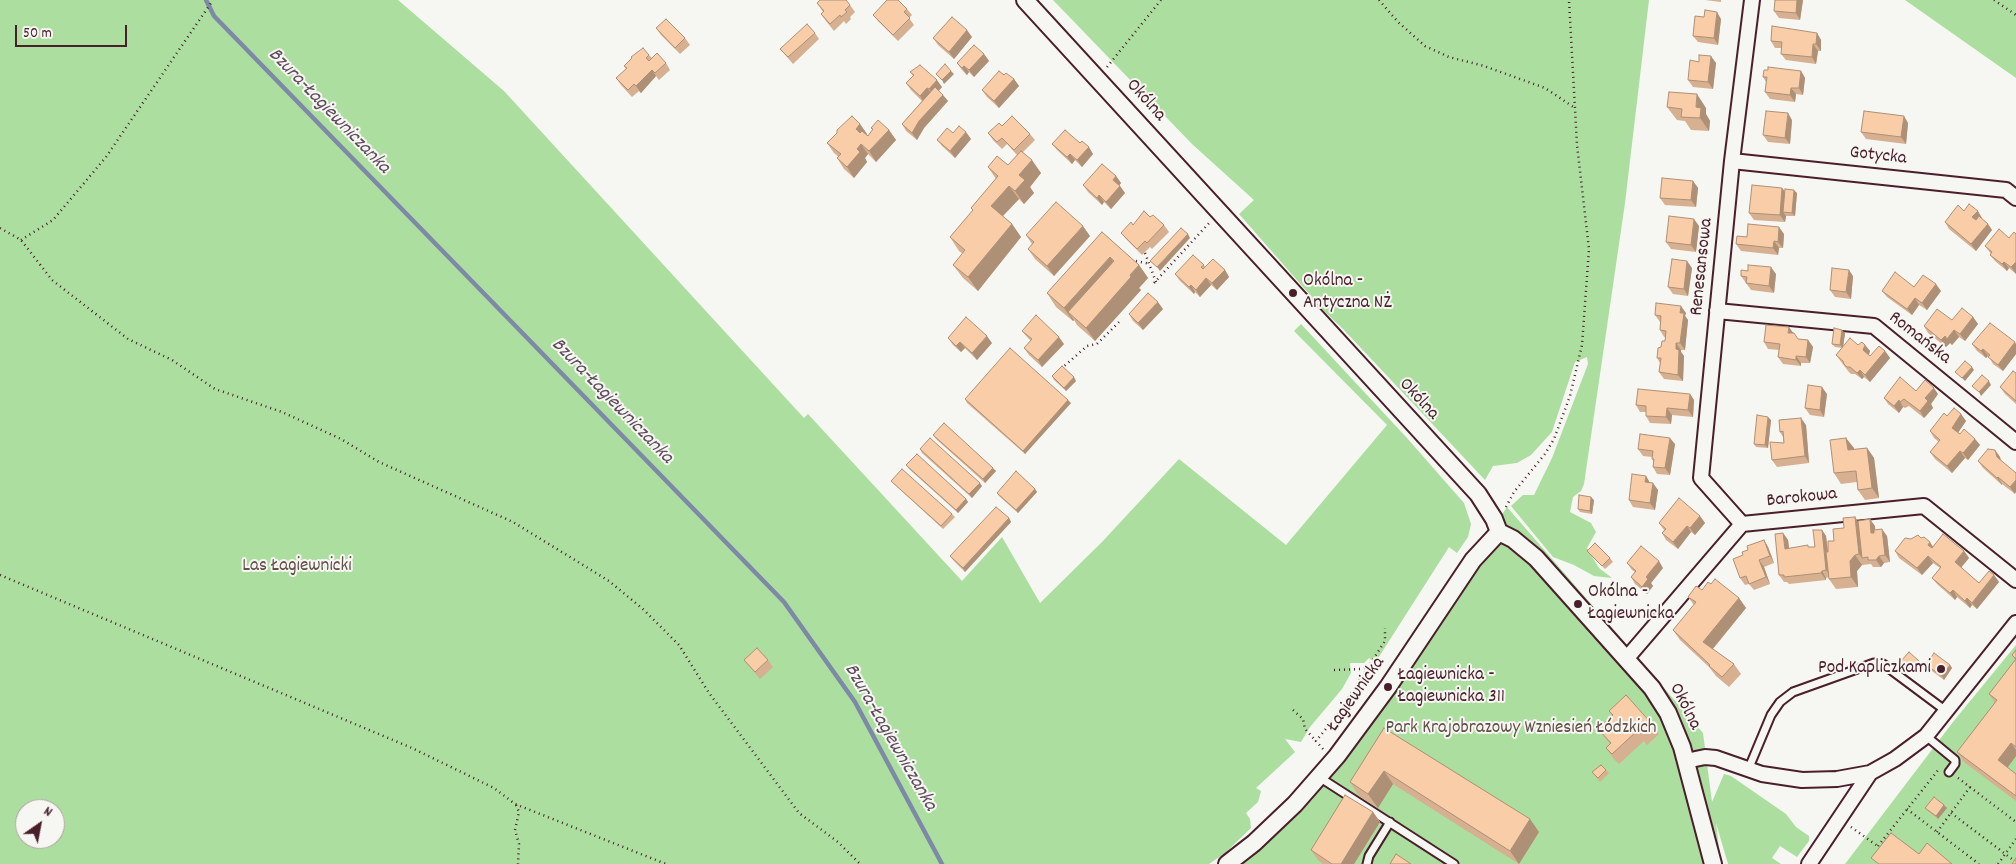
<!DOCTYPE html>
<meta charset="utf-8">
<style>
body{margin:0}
#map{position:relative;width:2016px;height:864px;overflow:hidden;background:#f6f6f2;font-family:Dekko,sans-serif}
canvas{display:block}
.north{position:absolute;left:15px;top:799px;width:50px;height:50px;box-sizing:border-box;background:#f6f6f2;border:1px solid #b1a0a2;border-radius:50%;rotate:33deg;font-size:14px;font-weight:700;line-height:20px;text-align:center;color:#4a1f2b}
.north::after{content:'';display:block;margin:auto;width:18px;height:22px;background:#4a1f2b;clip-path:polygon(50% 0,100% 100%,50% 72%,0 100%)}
.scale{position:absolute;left:15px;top:25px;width:112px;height:22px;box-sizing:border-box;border:2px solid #4a1f2b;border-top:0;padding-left:6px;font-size:15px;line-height:18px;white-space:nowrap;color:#4a1f2b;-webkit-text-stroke:4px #f6f6f2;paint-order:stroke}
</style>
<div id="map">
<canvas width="2016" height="864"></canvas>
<div class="north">N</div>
<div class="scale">50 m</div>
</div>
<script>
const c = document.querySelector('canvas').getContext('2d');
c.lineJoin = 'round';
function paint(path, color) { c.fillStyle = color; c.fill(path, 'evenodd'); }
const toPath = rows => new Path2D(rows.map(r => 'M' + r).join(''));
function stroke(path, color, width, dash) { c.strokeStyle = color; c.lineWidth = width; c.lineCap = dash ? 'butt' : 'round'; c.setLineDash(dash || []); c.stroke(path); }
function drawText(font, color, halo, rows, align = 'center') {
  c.font = font + ' Dekko,sans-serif'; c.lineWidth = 4; c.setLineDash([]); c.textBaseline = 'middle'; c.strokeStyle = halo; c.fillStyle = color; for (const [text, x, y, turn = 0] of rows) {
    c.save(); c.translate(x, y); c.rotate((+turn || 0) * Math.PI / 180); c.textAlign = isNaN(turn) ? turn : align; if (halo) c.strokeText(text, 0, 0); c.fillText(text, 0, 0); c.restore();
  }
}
paint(toPath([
 [0,0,398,0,504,91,804,418,808,414,962,581,1002,537,1040,603,1102,542,1179,459,1286,545,1387,425,1294,331,1301,324,1407,438,1464,503,1471,524,1468,537,1457,553,1449,547,1375,663,1369,658,1364,663,1350,663,1351,673,1342,689,1310,727,1301,742,1285,739,1295,752,1256,788,1261,791,1258,802,1246,813,1250,819,1251,828,1225,853,1209,864,0,864],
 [25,809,55,809,55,839,25,839],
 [1053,0,1649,0,1625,203,1584,484,1581,491,1573,497,1570,512,1591,523,1596,532,1587,548,1599,568,1612,578,1594,576,1574,565,1553,557,1511,506,1523,495,1534,495,1552,458,1588,364,1587,357,1575,362,1552,432,1531,455,1517,463,1493,466,1485,480,1343,329,1325,312,1239,214,1254,200,1192,144],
 [1905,0,2016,0,2016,78],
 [1507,507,1703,733,1712,802,1724,774,1731,776,1786,814,1796,827,1809,836,1809,841,1797,857,1780,846,1772,858,1781,864,1728,864,1716,823,1721,864,1219,864,1312,800],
 [2016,645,2016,864,1845,864,1953,722]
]), '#acde9f');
stroke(toPath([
 [206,0,214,16,784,602,855,702,942,864]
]), '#7e89a8', 4.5);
const service = toPath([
 [1926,736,1955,760,1955,764,1949,772],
 [1748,770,1771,715,1780,702,1793,692,1874,663,1883,664,1946,711],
 [1319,777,1454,864],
 [1367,864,1369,856,1390,822]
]);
const minor = toPath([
 [1732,161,2006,190,2016,198],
 [1717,311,1874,326,2016,442],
 [1742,524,1701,478,1732,161,1752,0],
 [1627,658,1742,524,1924,506,2016,580],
 [1686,761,1705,757,1716,758,1762,774,1802,780,1837,779,1870,773,1895,759,1926,736,2016,623],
 [1809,864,1870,773]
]);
const tertiary = toPath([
 [1025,0,1478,494,1494,519,1499,532,1513,539,1536,558,1652,688,1668,713,1682,747,1713,864],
 [1227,864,1254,843,1295,804,1337,756,1388,687,1473,560,1499,532]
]);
stroke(service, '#4a1f2b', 11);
stroke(minor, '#4a1f2b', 18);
stroke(tertiary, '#4a1f2b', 20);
stroke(toPath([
 [1379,0,1398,22,1425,46,1449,57,1484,66,1545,88,1575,108],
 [1994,0,2016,15],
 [1107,67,1161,0],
 [0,228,21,240,52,280,128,339,172,360,215,389,282,412,341,439,379,462,513,522,609,581,644,610,679,645,709,693,799,813,838,842,860,864],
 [21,240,53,220,106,157,213,0],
 [1145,253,1156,282],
 [1136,261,1150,264],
 [1154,283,1210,222],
 [1061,369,1087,346,1097,344,1120,321],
 [1506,507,1514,492,1545,454,1554,439,1570,396,1582,345,1589,249,1577,145,1569,0],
 [0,575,412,748,494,788,515,804,666,864],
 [1334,670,1361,669,1367,667],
 [1293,710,1303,719,1305,729,1316,741],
 [1323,749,1316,741,1338,714,1385,641,1385,628],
 [1958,778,2016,822],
 [516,805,519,812,515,830,519,844,518,864],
 [1907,809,1979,864],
 [1951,813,2016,862],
 [1851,827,1879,847],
 [1937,832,1970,787],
 [1878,846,1939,769],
 [1998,864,2016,839]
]), '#4a1f2b', 2.5, [1, 4]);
stroke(service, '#f6f6f2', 7);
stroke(minor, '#f6f6f2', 14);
stroke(tertiary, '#f6f6f2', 16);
paint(toPath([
 [1705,0,1721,0,1721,2],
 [1803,0,1800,20,1779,18,1774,11],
 [817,3,850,5,855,12,850,17,851,19,846,24,844,21,834,31,826,21,821,14,823,12],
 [907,9,912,15,909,18,914,25,898,41,878,21,873,15],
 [1721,19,1718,45,1698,42,1693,36],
 [656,28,685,38,690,45,680,54,661,35],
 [815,33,819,39,793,64,780,49],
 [1817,33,1821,40,1821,51,1818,51,1816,64,1786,60,1781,54,1782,48,1775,48,1771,41],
 [972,37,954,59,938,45,933,38],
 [984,54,989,61,974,77,969,72,967,75,962,70,957,63],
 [649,55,652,58,666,63,670,70,659,80,656,76,641,93,639,91,632,97,621,85,616,78,626,69,624,66],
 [1716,63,1713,89,1693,87,1688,80],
 [1801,71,1805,78,1803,95,1796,94,1795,102,1770,99,1765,92,1766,82,1763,77],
 [910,72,942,87,939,91,948,101,924,128,917,140,906,131,902,124,922,101,911,90,906,83,913,76],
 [1004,75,1014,79,1019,86,999,108,987,97,982,90],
 [1667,107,1706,108,1706,114,1710,121,1709,131,1691,130,1685,121,1677,120],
 [1792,120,1790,144,1768,142,1763,135],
 [1908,123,1906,144,1866,139,1861,132],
 [860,124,868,136,873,130,871,128,889,130,896,140,876,162,868,154,865,158,867,162,854,178,844,169,837,158,839,157,834,153,827,143],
 [1002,126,1030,134,1035,140,1023,152,1041,173,1030,187,1034,193,1024,204,1019,199,1003,216,1012,224,1021,237,978,291,963,278,953,265,963,254,959,251,950,237,973,210,971,208,996,179,988,167,1008,165,1017,155,1007,144,1002,149,993,140,988,133],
 [953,133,971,139,955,158,942,146,937,140],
 [1080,143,1093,154,1082,167,1075,160,1072,164,1057,150,1052,144],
 [1116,176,1121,183,1119,185,1125,193,1111,209,1104,202,1102,205,1088,192,1083,185],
 [1693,181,1698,188,1696,207,1665,205,1660,198],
 [1782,188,1785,191,1797,193,1795,216,1786,216,1785,222,1754,220,1749,213],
 [1964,211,1982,218,1982,219,1988,224,1992,230,1976,251,1949,229,1945,222],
 [1150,217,1164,225,1169,232,1152,249,1150,247,1142,255,1126,239,1121,233,1133,225],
 [1699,226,1696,252,1671,249,1666,242],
 [1102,232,1139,265,1148,278,1139,288,1141,290,1095,341,1077,325,1074,320,1073,321,1056,307,1047,293],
 [1784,234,1783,248,1779,248,1778,255,1741,251,1736,244],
 [2016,234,2016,274,2009,268,2007,271,1995,261,1990,255,1991,254,1985,246,2009,238],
 [1026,235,1090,236,1054,276,1035,259,1028,249,1032,244],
 [1204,265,1205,267,1225,270,1229,277,1217,290,1211,285,1200,297,1195,292,1194,294,1180,281,1175,274],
 [1692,268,1688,296,1673,294,1668,287],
 [1776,274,1774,293,1751,290,1741,276],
 [1853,276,1851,299,1835,297,1830,290],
 [1914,287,1941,291,1927,310,1919,305,1912,315,1887,297,1882,291],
 [1163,309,1143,330,1133,321,1129,314],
 [1686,313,1685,316,1688,320,1685,350,1681,350,1681,352,1684,356,1683,381,1664,379,1659,372,1660,363,1657,358,1665,341,1666,337,1664,337,1660,330,1660,322,1655,315],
 [1973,317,1978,324,1965,341,1959,337,1952,345,1950,343,1946,347,1928,333,1924,326],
 [1022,331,1064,344,1042,367,1029,355,1024,348,1031,341,1027,337],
 [1845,333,1843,347,1865,345,1870,351,1869,355,1870,356,1885,351,1890,358,1870,382,1864,377,1862,379,1855,374,1851,374,1848,371,1836,355,1842,348,1835,347,1832,344],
 [948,338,992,343,977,360,965,348,961,352,953,345],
 [1798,339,1808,340,1813,347,1810,363,1801,363,1801,366,1783,364,1778,357,1779,350,1768,349,1764,342],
 [1972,344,2016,344,2016,354,2003,371,1993,364,1989,357,1988,356,1986,358,1977,351],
 [2016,373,2016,404,2005,394,2000,387],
 [1052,376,1076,381,1066,391,1054,380],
 [1916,391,1938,394,1931,404,1933,408,1924,418,1909,406,1905,408,1903,407,1899,413,1888,404,1884,398],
 [1690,394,1694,400,1693,417,1672,415,1671,424,1650,423,1646,416,1646,412,1640,412,1636,405],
 [1827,394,1824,417,1810,415,1805,408],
 [965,399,1071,403,1025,454,967,403],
 [1961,414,1966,421,1958,433,1960,434,1975,439,1980,445,1968,460,1965,458,1952,473,1935,459,1930,452,1939,442,1934,438,1930,431,1947,416],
 [1771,420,1768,448,1756,447,1754,444],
 [1806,425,1809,463,1777,467,1772,460,1784,443,1783,437,1780,432],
 [933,435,996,471,985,483,936,439],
 [1846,438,1854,450,1867,448,1874,458,1879,498,1865,500,1858,490,1857,482,1841,484,1834,473],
 [1675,444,1670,475,1657,474,1653,467,1653,461,1652,459,1652,457,1643,456,1638,449],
 [920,449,982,486,972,498,922,453],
 [1995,450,2000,457,2015,494,2002,484,2002,485,1983,468,1978,461],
 [906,465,966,499,968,502,958,513,909,469],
 [1646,476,1650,483,1658,490,1655,510,1633,507,1629,500],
 [891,481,952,514,955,517,943,529,894,484],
 [1035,489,1037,492,1018,513,999,496,997,493],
 [1594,500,1592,514,1580,512,1578,509],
 [1700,516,1705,523,1695,535,1691,532,1678,549,1666,540,1662,533,1664,530,1659,523],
 [1009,518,1011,522,965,572,953,560,950,556],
 [1858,521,1875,526,1875,530,1887,536,1890,562,1884,563,1881,567,1873,567,1871,564,1862,565,1857,571,1858,587,1836,589,1829,579,1829,577,1826,578,1826,580,1789,584,1787,582,1784,582,1779,575,1783,533,1788,540,1789,548,1809,547,1815,547,1822,530,1826,536,1828,552,1834,541,1844,528],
 [1921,538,1933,546,1964,551,1969,558,1961,567,1979,583,1994,575,1999,582,1977,609,1972,605,1970,608,1957,597,1955,600,1937,584,1932,578,1940,568,1933,563,1922,575,1899,558,1895,551,1911,539],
 [1764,540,1768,547,1774,563,1764,567,1770,584,1754,590,1749,584,1745,585,1740,578,1743,555,1748,550],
 [1587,551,1610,558,1613,562,1605,569],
 [1627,563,1663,568,1651,583,1653,586,1647,594,1635,584,1631,577,1635,572,1632,570],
 [1711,584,1739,598,1746,608,1713,649,1734,664,1741,674,1729,687,1716,676,1709,667,1680,640,1673,630,1694,605,1688,597,1702,590],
 [2016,650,2016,756,2007,768,2016,774,2016,801,1964,762,1957,752,1995,703,1989,694,2015,660,2012,655],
 [744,660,768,660,773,667,760,679],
 [1901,661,1919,661,1922,664,1914,673,1903,664],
 [1926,665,1950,665,1952,668,1944,680,1928,668],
 [1609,711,1652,724,1659,734,1647,745,1644,741,1619,764,1613,758,1606,748,1610,744,1598,729,1612,716],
 [1384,728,1539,832,1519,864,1393,784,1378,808,1359,796,1350,782],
 [1606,770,1609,773,1600,782,1592,772],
 [1944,805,1947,808,1938,819,1928,811,1925,808],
 [1373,812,1380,822,1354,864,1323,864,1318,860,1311,850]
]), '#d6b090');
paint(toPath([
 [1797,0,1803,0,1800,20,1796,13],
 [1717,12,1721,19,1718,45,1714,38],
 [967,30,972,37,954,59,949,52],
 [1817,33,1821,40,1821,51,1816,44],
 [1813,44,1818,51,1816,64,1812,57],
 [984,54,989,61,974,77,969,70],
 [1711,56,1716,63,1713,89,1708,82],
 [964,66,969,72,967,75,962,68],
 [652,70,656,76,641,93,636,86],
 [951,71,954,74,944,84,942,80],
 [1801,71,1805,78,1803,95,1799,88],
 [1014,79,1019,86,999,108,994,101],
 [937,80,942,87,934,96,929,89],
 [927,88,932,94,924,103,920,96],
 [1791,88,1796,94,1795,102,1790,95],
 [1697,94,1706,108,1706,114,1710,121,1709,131,1700,118,1696,107],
 [943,95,948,101,924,128,917,140,912,133,919,121],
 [1788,113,1792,120,1790,144,1785,138],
 [1904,116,1908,123,1906,144,1901,137],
 [860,124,867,134,863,139,856,129],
 [889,130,896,140,876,162,869,151],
 [966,132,971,139,955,158,950,151],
 [861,144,868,154,865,158,867,162,854,178,847,167,857,149],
 [1089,147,1093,154,1082,167,1077,160],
 [1070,154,1075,160,1072,164,1067,157],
 [1032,160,1041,173,1030,187,1034,193,1024,204,1015,191,1019,175],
 [1116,176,1121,183,1118,187,1113,180],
 [1693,181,1698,188,1696,207,1691,200],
 [1009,186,1019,199,1000,219,991,206],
 [1120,186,1125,193,1111,209,1106,202],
 [1782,188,1787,195,1783,212,1786,216,1785,222,1780,215],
 [1794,190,1797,193,1795,216,1792,213],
 [1099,195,1104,202,1102,205,1097,198],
 [1978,211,1982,218,1977,224,1972,217],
 [1694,219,1699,226,1696,252,1691,245],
 [1012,224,1021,237,978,291,968,277],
 [1988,224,1992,230,1976,251,1971,244],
 [1083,226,1090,236,1054,276,1047,266],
 [1779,227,1784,234,1783,248,1778,242],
 [1188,234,1190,238,1160,271,1157,267],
 [1774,241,1779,248,1778,255,1773,248],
 [1110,257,1119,270,1068,312,1074,320,1073,321,1064,308],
 [1687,261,1692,268,1688,296,1684,289],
 [2004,262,2009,268,2007,271,2002,264],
 [2016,262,2016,274,2011,267],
 [1139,265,1148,278,1139,288,1141,290,1095,341,1086,328],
 [1771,267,1776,274,1774,293,1769,286],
 [1225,270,1229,277,1217,290,1212,283],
 [1849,270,1853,276,1851,299,1846,292],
 [1206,278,1211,285,1200,297,1196,290],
 [1936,284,1941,291,1927,310,1922,303],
 [1191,285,1195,292,1194,294,1189,287],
 [1915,298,1919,305,1912,315,1907,309],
 [1158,302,1163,309,1143,330,1138,323],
 [1681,306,1686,313,1685,316,1688,320,1685,350,1680,343,1680,313],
 [1973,317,1978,324,1965,341,1960,334],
 [1789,327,1794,334,1788,333],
 [1842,330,1845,333,1843,348,1840,345],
 [1954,330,1959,337,1952,345,1947,339],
 [987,336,992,343,977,360,972,353],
 [1945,336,1950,343,1946,347,1941,340],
 [1059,337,1064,344,1042,367,1038,360],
 [1808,340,1813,347,1810,363,1806,357],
 [960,342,965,348,961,352,956,346],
 [2015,342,2016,344,2016,354,2003,371,1998,365],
 [1676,343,1681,350,1681,352,1684,356,1683,381,1678,375,1676,349],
 [1865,345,1870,351,1868,357,1863,350],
 [1983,349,1988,356,1986,358,1981,351],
 [1885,351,1890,358,1870,382,1865,375],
 [1796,356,1801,363,1801,366,1796,360],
 [1972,367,1974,370,1965,381,1962,378],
 [1860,370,1864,377,1862,379,1857,373],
 [1074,377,1076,381,1066,391,1064,388],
 [1989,381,1991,385,1981,396,1979,392],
 [1822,387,1827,394,1824,417,1820,410],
 [1934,388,1938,394,1931,404,1933,408,1924,418,1920,411,1925,398],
 [1690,394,1694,400,1693,417,1688,410],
 [1068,400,1071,403,1025,454,1023,451],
 [1899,400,1903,407,1899,413,1894,406],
 [1667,408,1672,415,1671,424,1666,417],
 [1961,414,1966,421,1957,434,1952,428],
 [1768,417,1771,420,1768,448,1765,445],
 [1801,418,1806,425,1809,463,1805,456],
 [1670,438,1675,444,1670,475,1665,468],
 [1846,438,1854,448,1855,460,1848,450],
 [1975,439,1980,445,1968,460,1963,453],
 [1867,448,1874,458,1879,498,1872,488],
 [1995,450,2000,457,2001,464,1997,457],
 [1960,451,1965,458,1952,473,1947,466],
 [993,468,996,471,985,483,983,479],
 [1646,476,1650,483,1650,489,1645,482],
 [1998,477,2002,484,2002,485,1997,478],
 [2016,480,2016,492,2015,494,2010,487],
 [980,483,982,486,972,498,969,494],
 [1653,483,1658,490,1655,510,1650,503],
 [1035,489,1037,492,1018,513,1016,510],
 [1591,497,1594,500,1592,514,1590,511],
 [966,499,968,502,958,513,956,510],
 [1700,516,1705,523,1695,535,1690,528],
 [1855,517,1862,527,1862,558,1859,554],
 [1009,518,1011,522,965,572,963,568],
 [1870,519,1875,526,1876,539,1871,533],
 [1687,526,1691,532,1678,549,1673,542],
 [1882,529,1887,536,1890,562,1885,555],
 [1822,530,1826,536,1831,577,1826,570],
 [1783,533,1788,540,1790,556,1785,549],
 [1764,540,1768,547,1774,563,1770,556],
 [1930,542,1934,549,1933,552,1928,545],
 [1964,551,1969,558,1960,569,1955,562],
 [1855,555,1862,565,1857,571,1858,587,1851,577,1850,561],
 [1879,556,1884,563,1881,567,1876,560],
 [1928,556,1933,563,1922,575,1917,568],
 [1759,560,1764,567,1770,584,1766,577],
 [1659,561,1663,568,1651,583,1653,586,1647,594,1642,587,1646,577],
 [1822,571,1826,578,1826,580,1821,573],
 [1994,575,1999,582,1977,609,1972,603],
 [1953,590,1957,597,1955,600,1950,593],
 [1739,598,1746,608,1710,652,1703,642],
 [1967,598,1972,605,1970,608,1965,601],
 [1919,661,1922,664,1914,673,1912,670],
 [1950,665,1952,668,1944,680,1942,676],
 [2011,743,2016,750,2016,756,2005,771,1998,760],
 [1384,771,1393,784,1378,808,1368,794],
 [1944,805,1947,808,1938,819,1936,816],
 [1373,812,1380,822,1354,864,1341,864],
 [1530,819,1539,832,1519,864,1510,851]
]), '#ae9076');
const building = toPath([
 [820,0,846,0,850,5,845,10,847,12,841,17,840,15,830,24,821,14,824,11,817,3,820,0],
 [887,0,898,0,907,9,904,12,910,18,893,35,873,15,887,0],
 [1775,0,1797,0,1796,13,1774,11,1775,0],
 [1705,10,1717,12,1714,38,1693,36,1695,16,1704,17,1705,10],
 [952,17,967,30,949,52,933,38,952,17],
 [666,19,685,38,675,48,656,28,666,19],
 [807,24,815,33,788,57,780,49,807,24],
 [1772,26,1817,33,1816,44,1813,44,1812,57,1781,54,1782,42,1771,41,1772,26],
 [974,45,984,54,969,70,964,66,962,68,957,63,974,45],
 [643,48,649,55,646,58,649,61,657,53,666,63,655,73,652,70,636,86,634,84,628,90,616,78,627,68,624,66,632,58,631,57,643,48],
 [1699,55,1711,56,1708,82,1688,80,1690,60,1699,62,1699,55],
 [945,64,951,71,942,80,936,74,945,64],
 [920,65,937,80,929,89,927,88,920,96,906,83,914,75,910,72,920,65],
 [1768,67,1801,71,1799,88,1791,88,1790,95,1765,92,1767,77,1763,77,1764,70,1768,70,1768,67],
 [999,71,1004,75,1006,73,1014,79,994,101,982,90,999,71],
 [935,87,943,95,919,121,912,133,902,124,935,87],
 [1669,92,1697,94,1696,107,1701,108,1700,118,1681,117,1682,109,1667,107,1669,92],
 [1766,111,1788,113,1785,138,1763,135,1766,111],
 [1864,111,1904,116,1901,137,1861,132,1864,111],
 [852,116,860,124,856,129,860,133,862,131,868,136,873,129,871,128,878,120,889,130,869,151,861,144,857,149,860,152,847,167,837,158,841,154,827,143,837,133,837,130,852,116],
 [1012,116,1030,134,1014,150,1002,138,997,142,988,133,999,123,1002,126,1012,116],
 [959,126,966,132,950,151,937,140,947,128,953,133,959,126],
 [1065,130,1080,143,1082,141,1089,147,1077,160,1070,154,1067,157,1052,144,1065,130],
 [1021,151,1032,160,1019,175,1025,180,1015,191,1009,186,991,206,1012,224,968,277,953,265,965,250,950,237,973,210,971,208,998,176,988,167,997,156,1008,165,1021,151],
 [1102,164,1116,176,1113,180,1120,186,1106,202,1099,195,1097,198,1083,185,1102,164],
 [1662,178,1693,181,1691,200,1660,198,1662,178],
 [1752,185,1782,188,1780,215,1749,213,1752,185],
 [1785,189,1794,190,1792,213,1783,212,1785,189],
 [1056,202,1083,226,1047,266,1028,249,1034,242,1026,235,1056,202],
 [1969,204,1978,211,1972,217,1976,220,1979,216,1988,224,1971,244,1945,222,1958,205,1964,211,1969,204],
 [1144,211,1150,217,1153,215,1164,225,1147,243,1145,241,1137,249,1121,233,1131,222,1133,225,1144,211],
 [1669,216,1694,219,1691,245,1666,242,1669,216],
 [1748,224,1779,227,1778,242,1774,241,1773,248,1736,244,1737,236,1747,237,1748,224],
 [1181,228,1188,234,1157,267,1150,261,1181,228],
 [1999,229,2009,238,2014,232,2016,234,2016,262,2011,267,2004,262,2002,264,1990,255,1992,252,1985,246,1999,229],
 [1102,232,1139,265,1130,275,1131,277,1086,328,1068,312,1114,261,1110,257,1064,308,1047,293,1102,232],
 [1193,255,1204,265,1201,267,1203,269,1213,259,1225,270,1212,283,1206,278,1196,290,1191,285,1189,287,1175,274,1193,255],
 [1672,259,1687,261,1684,289,1668,287,1672,259],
 [1748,265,1771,267,1769,286,1746,283,1747,277,1741,276,1741,270,1748,271,1748,265],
 [1832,268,1849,270,1846,292,1830,290,1832,268],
 [1895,272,1914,287,1923,275,1936,284,1922,303,1915,298,1907,309,1882,291,1895,272],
 [1148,293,1158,302,1138,323,1129,314,1148,293],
 [1656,303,1681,306,1680,313,1684,313,1680,343,1676,343,1676,349,1679,350,1678,375,1659,372,1661,358,1657,358,1658,348,1661,347,1662,341,1665,341,1666,331,1660,330,1661,316,1655,315,1656,303],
 [1962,308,1973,317,1960,334,1954,330,1947,339,1945,336,1941,340,1924,326,1937,309,1952,320,1962,308],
 [1036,315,1059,337,1038,360,1024,348,1032,339,1022,331,1036,315],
 [966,317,987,336,972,353,960,342,956,346,948,338,966,317],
 [1990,323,2015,342,1998,365,1988,357,1990,355,1983,349,1981,351,1972,344,1990,323],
 [1766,325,1789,327,1788,333,1794,333,1798,339,1808,340,1806,357,1796,356,1796,360,1778,357,1780,344,1764,342,1766,325],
 [1834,328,1842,330,1840,345,1832,344,1834,328],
 [1850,338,1858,345,1862,342,1865,345,1863,350,1870,356,1879,346,1885,351,1865,375,1860,370,1857,373,1850,367,1847,367,1844,364,1843,361,1836,355,1850,338],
 [1010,348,1068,400,1023,451,965,399,1010,348],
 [1965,361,1972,367,1962,378,1955,372,1965,361],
 [1062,366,1074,377,1064,388,1052,376,1062,366],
 [2013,371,2016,373,2016,401,2000,387,2013,371],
 [1982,375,1989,381,1979,392,1972,386,1982,375],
 [1900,377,1916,391,1925,380,1934,388,1925,398,1928,401,1920,411,1904,399,1900,402,1899,400,1894,406,1884,398,1900,377],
 [1808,385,1822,387,1820,410,1805,408,1808,385],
 [1638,389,1690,394,1688,410,1667,408,1666,417,1646,416,1646,406,1636,405,1638,389],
 [1954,408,1961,414,1952,428,1960,434,1964,429,1975,439,1963,453,1960,451,1947,466,1930,452,1940,440,1930,431,1944,413,1947,416,1954,408],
 [1757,415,1768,417,1765,445,1754,444,1757,415],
 [1801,418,1805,456,1772,460,1770,442,1784,443,1783,431,1780,432,1779,420,1801,418],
 [944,423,993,468,983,479,933,435,944,423],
 [1640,434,1670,438,1665,468,1653,467,1654,459,1652,459,1653,451,1638,449,1640,434],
 [930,438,980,483,969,494,920,449,930,438],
 [1846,438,1848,450,1867,448,1872,488,1858,490,1856,471,1834,473,1830,440,1846,438],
 [1988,449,1995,450,1997,457,2016,473,2016,480,2010,487,1998,477,1997,478,1978,461,1988,449],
 [917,454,966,499,956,510,906,465,917,454],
 [902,469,952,514,941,526,891,481,902,469],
 [1016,471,1035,489,1016,510,997,493,1016,471],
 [1632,474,1646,476,1645,482,1653,483,1650,503,1629,500,1632,474],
 [1579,495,1591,497,1590,511,1578,509,1579,495],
 [1679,498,1700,516,1690,528,1687,526,1673,542,1662,533,1666,529,1659,523,1679,498],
 [996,507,1009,518,963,568,950,556,996,507],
 [1855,517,1859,554,1855,555,1850,561,1851,577,1829,579,1826,552,1828,552,1828,541,1834,541,1833,529,1844,528,1843,518,1855,517],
 [1870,519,1871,533,1874,533,1874,530,1882,529,1885,555,1879,556,1876,560,1868,560,1868,557,1862,558,1858,521,1870,519],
 [1813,530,1822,530,1826,570,1822,571,1821,573,1784,577,1784,575,1779,575,1775,534,1783,533,1785,549,1808,545,1808,547,1815,547,1813,530],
 [1943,534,1964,551,1955,562,1979,583,1989,571,1994,575,1972,603,1967,598,1965,601,1953,590,1950,593,1932,578,1941,567,1928,556,1917,568,1895,551,1905,538,1911,539,1918,535,1921,538,1924,537,1930,542,1928,545,1932,548,1943,534],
 [1764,540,1770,556,1759,560,1766,577,1749,584,1746,576,1740,578,1733,559,1743,555,1742,552,1748,550,1747,546,1764,540],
 [1595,543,1610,558,1602,566,1587,551,1595,543],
 [1641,546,1659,561,1646,577,1648,579,1642,587,1631,577,1636,571,1627,563,1641,546],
 [1715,579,1739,598,1703,642,1734,664,1722,677,1709,666,1710,665,1673,630,1696,602,1688,597,1696,586,1702,590,1708,582,1711,584,1715,579],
 [757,648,768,660,755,672,744,660,757,648],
 [2016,650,2016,659,2012,655,2016,650],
 [1909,652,1919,661,1912,670,1901,661,1909,652],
 [1934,653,1950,665,1942,676,1926,665,1934,653],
 [2016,659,2016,747,2011,743,1998,760,2016,774,2016,796,1957,752,1997,700,1989,694,2016,659],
 [1626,695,1652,724,1640,734,1637,731,1612,754,1606,748,1611,743,1598,729,1613,715,1609,711,1626,695],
 [1384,728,1530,819,1510,851,1384,771,1368,794,1350,782,1384,728],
 [1601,765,1606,770,1598,778,1592,772,1601,765],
 [1345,795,1373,812,1341,864,1332,864,1311,850,1345,795],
 [1934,797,1944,805,1936,816,1925,808,1934,797],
 [1891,833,1919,854,1927,843,1952,864,1879,864,1871,858,1891,833],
 [1396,854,1411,864,1390,864,1396,854],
 [2016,858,2016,864,2012,864,2016,858]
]);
paint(building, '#f9cda8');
stroke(building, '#ae9076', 1);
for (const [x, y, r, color] of [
 [1293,293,5,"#4a1f2b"],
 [1578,604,5,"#4a1f2b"],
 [1941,669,5,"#4a1f2b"],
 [1388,687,5,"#4a1f2b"]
]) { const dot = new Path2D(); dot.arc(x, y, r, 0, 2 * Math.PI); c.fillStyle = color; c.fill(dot); stroke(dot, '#f6f6f2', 2); }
drawText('19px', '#4a1f2b', '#f6f6f2', [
 ["Okólna",1145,101,48],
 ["Gotycka",1878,157,6],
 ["Renesansowa",1703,267,-84],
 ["Romańska",1919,339,38],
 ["Okólna",1418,400,47],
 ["Barokowa",1802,499,-6],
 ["Łagiewnicka",1357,695,-55],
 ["Okólna",1684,707,63]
]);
drawText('19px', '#4a1f2b', '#f6f6f2', [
 ["Okólna -",1303,282],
 ["Antyczna NŻ",1303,304],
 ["Okólna -",1588,593],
 ["Łagiewnicka",1588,615],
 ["Pod Kapliczkami",1931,669,"right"],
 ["Łagiewnicka -",1398,676],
 ["Łagiewnicka 311",1398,698]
], 'left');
drawText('19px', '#624f48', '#f6f6f2', [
 ["Las Łagiewnicki",297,567],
 ["Park Krajobrazowy Wzniesień Łódzkich",1521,729]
]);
drawText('italic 20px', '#604b5f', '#f6f6f2', [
 ["Bzura-Łagiewniczanka",328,112,46],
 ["Bzura-Łagiewniczanka",611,402,46],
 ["Bzura-Łagiewniczanka",889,738,60]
]);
</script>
